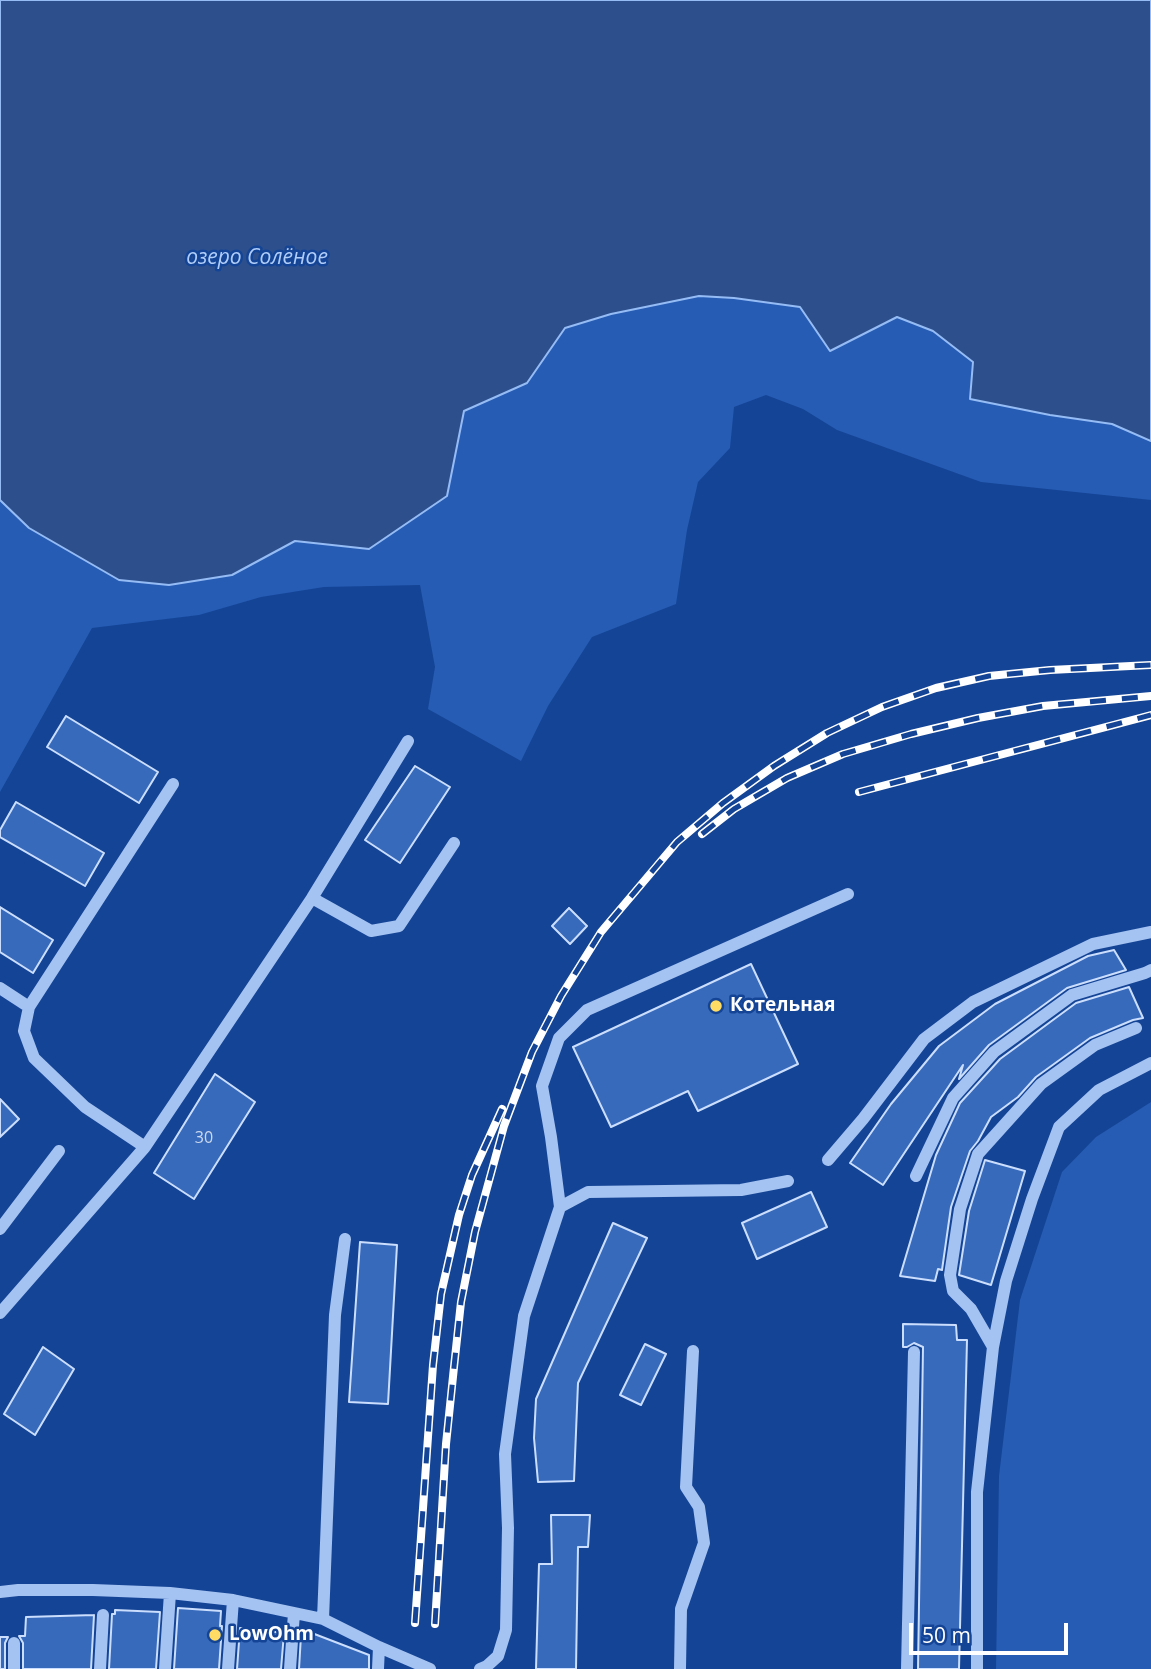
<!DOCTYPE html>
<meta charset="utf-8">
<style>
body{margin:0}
#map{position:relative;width:1151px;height:1669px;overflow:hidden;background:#144495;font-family:"Open Sans",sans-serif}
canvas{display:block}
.scale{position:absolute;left:909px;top:1623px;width:159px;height:32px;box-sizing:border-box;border:4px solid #fff;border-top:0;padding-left:9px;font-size:21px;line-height:24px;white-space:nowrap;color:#fff;-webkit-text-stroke:5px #144495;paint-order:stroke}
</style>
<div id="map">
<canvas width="1151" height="1669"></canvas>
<div class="scale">50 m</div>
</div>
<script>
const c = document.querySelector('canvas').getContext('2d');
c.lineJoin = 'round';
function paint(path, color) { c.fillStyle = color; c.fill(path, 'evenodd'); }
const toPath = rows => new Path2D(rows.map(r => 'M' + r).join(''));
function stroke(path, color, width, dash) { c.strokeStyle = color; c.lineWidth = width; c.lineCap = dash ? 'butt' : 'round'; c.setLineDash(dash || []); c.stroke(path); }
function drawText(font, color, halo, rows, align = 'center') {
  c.font = font + ' "Open Sans",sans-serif'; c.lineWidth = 5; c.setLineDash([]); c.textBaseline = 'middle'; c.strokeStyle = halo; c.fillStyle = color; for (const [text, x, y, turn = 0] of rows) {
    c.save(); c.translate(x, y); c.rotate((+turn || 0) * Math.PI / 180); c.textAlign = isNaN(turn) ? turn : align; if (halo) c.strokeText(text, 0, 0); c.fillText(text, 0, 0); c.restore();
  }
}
paint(toPath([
 [699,296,734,298,800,307,830,351,897,317,933,331,973,362,1050,415,1112,424,1151,441,1151,500,981,482,837,430,803,409,766,395,734,407,730,448,698,482,687,530,676,604,592,637,548,706,521,761,428,709,435,667,420,585,324,587,261,597,199,615,92,628,0,792,0,500,29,528,119,580,232,575,294,541,369,549,447,496,464,411,527,383,565,328,611,314],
 [1151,1102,1151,1669,996,1669,999,1476,1020,1300,1062,1172,1096,1137]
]), '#265cb4');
const water = toPath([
 [0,0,1151,0,1151,441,1112,424,1050,415,970,399,973,362,933,331,897,317,830,351,800,307,734,298,699,296,611,314,565,328,527,383,464,411,447,496,369,549,295,541,232,575,169,585,119,580,29,528,0,500,0,0]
]);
paint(water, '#2d508d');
stroke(water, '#96bcf5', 2);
const building = toPath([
 [66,716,158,772,139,803,47,747,66,716],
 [415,766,450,787,400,863,365,840,415,766],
 [16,802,104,853,85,886,0,837,0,830,16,802],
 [0,907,53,940,33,973,0,952,0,907],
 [569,908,587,926,570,944,552,926,569,908],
 [1114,950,1126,970,1067,988,989,1045,959,1079,963,1065,883,1185,850,1163,891,1104,939,1046,995,1004,1088,956,1114,950],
 [751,964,798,1064,698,1111,688,1091,611,1127,573,1047,751,964],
 [1129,987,1143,1018,1133,1020,1090,1038,1036,1077,1018,1097,991,1117,978,1141,970,1151,951,1207,942,1270,938,1269,935,1281,900,1276,936,1155,960,1103,1000,1059,1076,1003,1129,987],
 [215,1074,255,1102,194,1199,154,1173,215,1074],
 [0,1099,19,1119,0,1137,0,1099],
 [985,1160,1025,1171,991,1285,959,1275,969,1211,985,1160],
 [811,1192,827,1227,757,1259,742,1223,811,1192],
 [613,1223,647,1238,578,1383,574,1481,538,1482,534,1438,536,1399,613,1223],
 [360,1242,397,1245,388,1404,349,1402,360,1242],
 [903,1324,956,1325,957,1340,967,1340,959,1669,918,1669,923,1347,914,1343,907,1347,903,1347,903,1324],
 [645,1344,666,1354,641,1405,620,1395,645,1344],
 [43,1347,74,1369,35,1435,4,1414,43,1347],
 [551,1515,590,1515,588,1547,578,1547,576,1669,536,1669,539,1564,552,1564,551,1515],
 [178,1608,221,1611,220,1626,222,1626,219,1669,174,1669,178,1608],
 [115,1610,160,1612,156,1669,109,1669,112,1614,115,1614,115,1610],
 [94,1615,91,1669,23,1669,23,1643,19,1636,25,1636,26,1617,94,1615],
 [240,1628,284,1633,281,1669,237,1669,240,1628],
 [304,1630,369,1655,369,1669,299,1669,301,1635,303,1635,304,1630],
 [0,1637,8,1637,5,1643,5,1669,0,1669,0,1637]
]);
paint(building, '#386abc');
stroke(building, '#cbdefd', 2);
stroke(toPath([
 [312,898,371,931,399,926,454,843],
 [0,988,29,1007],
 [145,1147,85,1107,34,1058,24,1031,29,1007,173,784],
 [828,1160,863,1119,924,1039,973,1002,1093,944,1151,932],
 [916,1176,953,1098,994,1052,1072,995,1145,973,1151,970],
 [560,1207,551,1137,542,1086,559,1038,587,1010,848,894],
 [0,1229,59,1151],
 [0,1313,145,1147,312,898,408,741],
 [993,1347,971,1309,953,1291,950,1275,960,1209,978,1154,1041,1084,1095,1045,1136,1028],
 [0,1592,18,1590,93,1590,170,1593,233,1600,323,1619,379,1647,430,1669],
 [323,1619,335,1315,345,1239],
 [14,1643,14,1669],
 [100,1669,103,1615],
 [165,1669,170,1593],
 [228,1669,233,1600],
 [290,1669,294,1613],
 [378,1669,379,1647],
 [480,1669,487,1666,498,1656,506,1630,508,1528,505,1454,524,1316,560,1207,588,1192,741,1190,788,1181],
 [680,1669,681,1609,704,1543,699,1507,686,1487,693,1351],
 [907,1669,914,1352],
 [977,1669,977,1492,993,1347,1006,1281,1032,1199,1059,1127,1099,1090,1151,1063]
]), '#a4c2f2', 12);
const rail = toPath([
 [859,792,1151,715],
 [702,834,734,809,787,778,843,754,911,734,978,718,1043,706,1151,696],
 [415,1623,433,1365,441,1294,459,1215,472,1175,502,1109],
 [435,1624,446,1444,454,1367,461,1302,475,1232,504,1126,532,1052,561,996,601,932,677,842,723,803,774,766,827,733,882,707,936,688,989,676,1050,670,1151,665]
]);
stroke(rail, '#fff', 8);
stroke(rail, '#144495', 5, [16]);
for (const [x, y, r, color] of [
 [716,1006,7,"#ffdd65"],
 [215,1635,7,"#ffdd65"]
]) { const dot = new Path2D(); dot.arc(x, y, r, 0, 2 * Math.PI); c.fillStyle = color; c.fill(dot); stroke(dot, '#144495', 2.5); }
drawText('16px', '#cddaee', null, [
 ["30",204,1138]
]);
drawText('bold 19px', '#fff', '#144495', [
 ["Котельная",730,1006],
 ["LowOhm",229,1635]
], 'left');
drawText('italic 21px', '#b0cdf9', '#144495', [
 ["озеро Солёное",257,258]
]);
</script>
